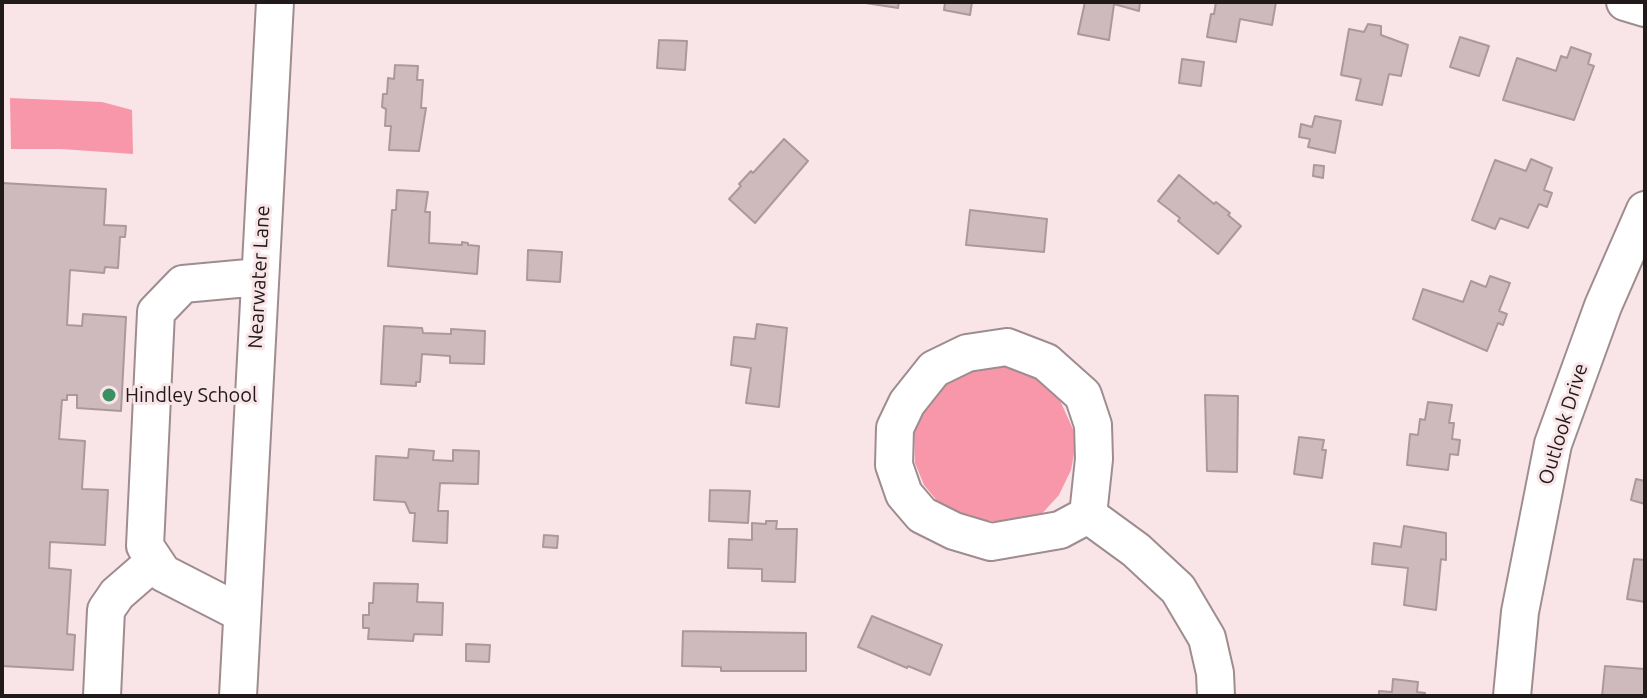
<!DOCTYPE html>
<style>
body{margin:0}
#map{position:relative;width:1647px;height:698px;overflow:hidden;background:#f9e5e8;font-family:Ubuntu,sans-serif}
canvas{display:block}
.frame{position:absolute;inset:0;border:4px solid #211a1b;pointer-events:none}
</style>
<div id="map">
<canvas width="1647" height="698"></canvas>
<div class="frame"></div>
</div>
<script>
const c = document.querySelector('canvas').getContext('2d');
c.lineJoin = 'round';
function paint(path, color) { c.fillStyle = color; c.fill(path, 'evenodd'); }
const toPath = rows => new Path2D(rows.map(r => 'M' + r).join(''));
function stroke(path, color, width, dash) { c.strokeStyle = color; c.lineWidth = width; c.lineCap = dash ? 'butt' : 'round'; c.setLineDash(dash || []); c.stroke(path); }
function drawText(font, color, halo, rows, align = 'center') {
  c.font = font + ' Ubuntu,sans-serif'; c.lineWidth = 6; c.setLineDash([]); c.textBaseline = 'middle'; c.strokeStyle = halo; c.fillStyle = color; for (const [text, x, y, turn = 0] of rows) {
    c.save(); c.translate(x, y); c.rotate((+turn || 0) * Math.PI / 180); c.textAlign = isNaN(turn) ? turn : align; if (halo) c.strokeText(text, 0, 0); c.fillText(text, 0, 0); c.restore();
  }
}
paint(toPath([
 [10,98,102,102,132,110,133,154,61,149,11,149],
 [1003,362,1035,375,1058,396,1077,438,1071,470,1059,495,1037,519,1007,523,969,518,938,502,924,485,915,463,914,434,922,412,941,386,971,369]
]), '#f897aa');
const building = toPath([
 [859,2,899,2,898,8,859,2],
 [945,2,972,2,970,15,944,10,945,2],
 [1085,2,1140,2,1139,11,1114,4,1109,40,1078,34,1085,2],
 [1216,2,1276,2,1272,25,1240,19,1236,42,1207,37,1211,14,1214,14,1216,2],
 [1368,24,1381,26,1381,35,1408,45,1401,76,1389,74,1382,105,1356,100,1361,79,1341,75,1349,29,1364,32,1368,24],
 [1460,37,1489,46,1479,76,1450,67,1460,37],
 [659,40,687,41,685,70,657,68,659,40],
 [1571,47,1591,54,1588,64,1594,66,1574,120,1503,100,1517,58,1556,71,1561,56,1567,58,1571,47],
 [1182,59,1204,62,1201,86,1179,83,1182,59],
 [395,65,418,66,417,80,423,80,421,108,426,108,419,151,389,150,391,126,385,126,386,109,382,107,383,94,387,94,388,78,394,79,395,65],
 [1315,116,1341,121,1335,153,1308,147,1310,139,1299,137,1301,124,1312,127,1315,116],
 [784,139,808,161,755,223,729,199,741,186,739,184,751,171,753,173,784,139],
 [1531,159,1552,168,1544,190,1552,193,1547,207,1539,204,1528,228,1500,218,1495,229,1472,220,1495,160,1526,171,1531,159],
 [1314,165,1324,166,1323,178,1313,176,1314,165],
 [1179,175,1214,204,1216,202,1230,213,1228,215,1241,226,1218,254,1178,221,1180,218,1158,201,1179,175],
 [2,183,106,189,104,225,126,226,125,237,120,237,118,268,105,267,104,273,70,270,67,325,82,326,83,314,126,317,121,411,77,408,77,395,67,395,67,400,62,400,59,439,85,441,82,489,108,490,105,545,50,542,49,568,71,570,67,634,75,635,73,670,2,666,2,183],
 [397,190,428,192,425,212,430,212,429,243,462,245,462,242,468,243,468,245,479,246,477,274,388,266,392,210,396,210,397,190],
 [970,210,1047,219,1044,252,966,245,970,210],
 [528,250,562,252,560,282,527,280,528,250],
 [1490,276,1510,283,1499,311,1507,314,1503,325,1498,323,1487,351,1413,319,1423,289,1463,302,1471,281,1486,287,1490,276],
 [757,324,787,328,779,407,746,403,751,368,731,365,734,337,755,339,757,324],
 [384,326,422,328,423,333,451,334,451,329,485,331,484,364,450,363,450,356,422,354,420,382,416,382,416,386,381,384,384,326],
 [1205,395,1238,396,1237,472,1207,471,1205,395],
 [1428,402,1452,405,1449,423,1454,423,1452,439,1460,440,1458,455,1450,454,1448,470,1407,465,1410,434,1418,435,1420,419,1425,420,1428,402],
 [1299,437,1324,440,1322,450,1326,450,1322,478,1294,474,1299,437],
 [409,449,434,451,433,460,453,461,453,450,479,451,478,484,440,483,438,511,448,511,447,543,413,541,415,513,410,513,405,502,374,500,376,456,408,458,409,449],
 [1636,479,1645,481,1645,504,1631,500,1636,479],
 [710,490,750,491,748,523,709,521,710,490],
 [766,521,777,521,776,529,797,529,795,582,762,581,762,569,728,568,729,539,752,540,752,523,766,524,766,521],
 [1404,526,1446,533,1446,560,1441,559,1436,610,1404,605,1408,568,1372,564,1374,543,1401,547,1404,526],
 [544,535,558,536,557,548,543,547,544,535],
 [1634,559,1645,560,1645,602,1627,599,1634,559],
 [374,583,418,584,417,602,443,603,442,635,414,634,413,641,368,639,369,628,363,628,363,615,369,615,369,603,373,603,374,583],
 [872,616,942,645,930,675,908,666,907,668,858,647,872,616],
 [683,631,806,633,806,671,721,671,721,667,682,666,683,631],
 [466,644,490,645,489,662,466,661,466,644],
 [1605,666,1645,669,1645,696,1602,696,1605,666],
 [1393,679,1418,682,1417,692,1425,693,1425,696,1379,696,1379,691,1392,692,1393,679]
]);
paint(building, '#cebabd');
stroke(building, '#aa989b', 2);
const minor = toPath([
 [1625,2,1645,8],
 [1007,347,1046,362,1083,395,1093,425,1094,459,1088,515,1060,530,991,542,954,531,922,515,904,494,894,465,895,428,907,403,934,369,967,353,1007,347],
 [1088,515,1136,550,1178,589,1207,638,1215,673,1216,696],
 [241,613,163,573,145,546,156,312,183,284,259,277],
 [102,696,106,610,117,594,155,561],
 [238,696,275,2],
 [1512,696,1520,612,1553,444,1603,306,1645,210]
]);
stroke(minor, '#9e8c8f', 40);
stroke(minor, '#fff', 36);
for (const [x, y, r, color] of [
 [109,395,8,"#3b9062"]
]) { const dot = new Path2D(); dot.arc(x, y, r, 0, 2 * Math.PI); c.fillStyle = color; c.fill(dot); stroke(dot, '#f9e5e8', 3); }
drawText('20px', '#211a1b', '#f9e5e8', [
 ["Nearwater Lane",259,277,-87],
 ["Outlook Drive",1563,424,-73]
]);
drawText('20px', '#211a1b', '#f9e5e8', [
 ["Hindley School",125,395]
], 'left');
</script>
